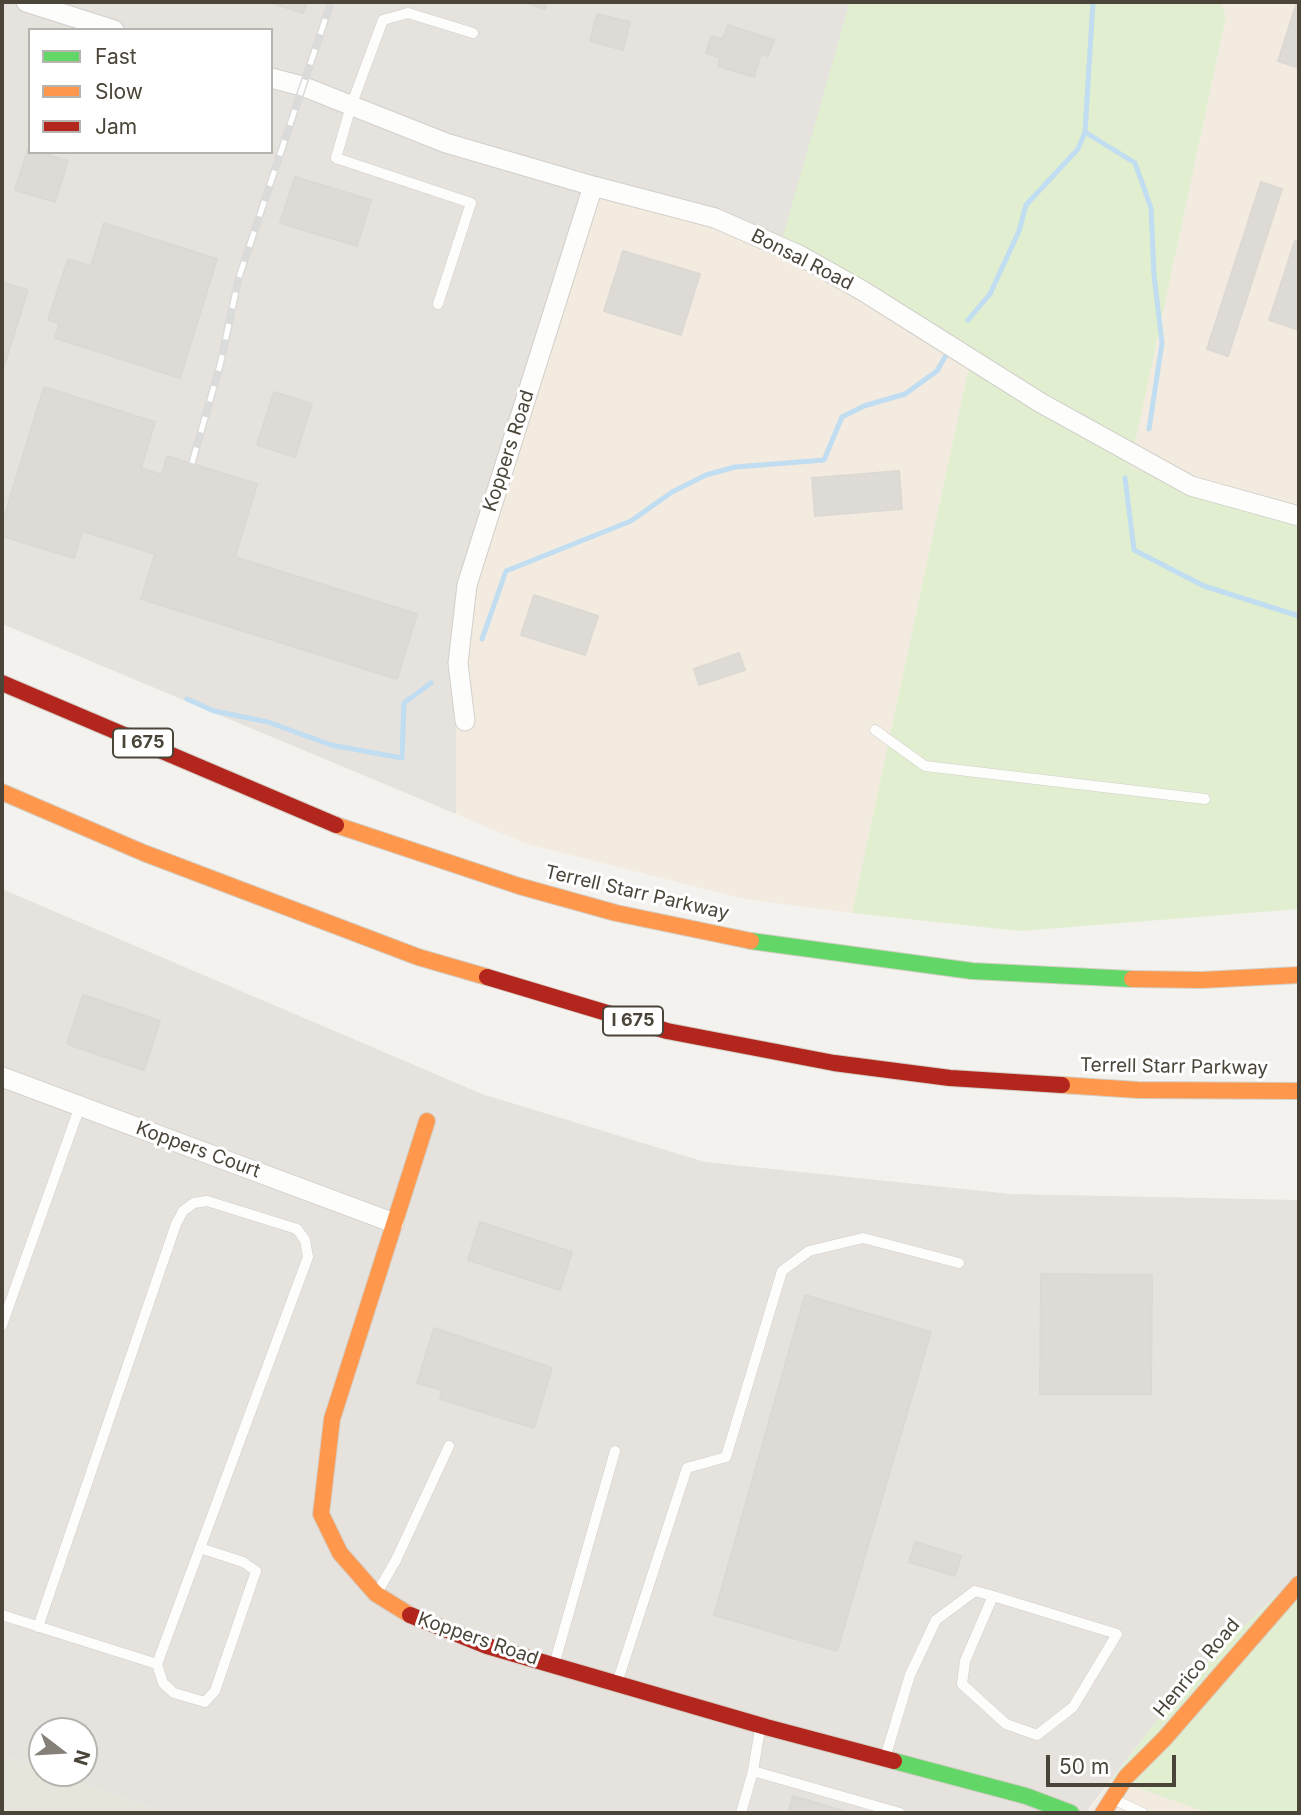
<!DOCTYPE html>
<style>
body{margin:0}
#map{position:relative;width:1301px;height:1815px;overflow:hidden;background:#f4f2ee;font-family:Inter,sans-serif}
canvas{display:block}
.frame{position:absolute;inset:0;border:4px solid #4b4439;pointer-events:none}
.legend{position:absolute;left:28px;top:28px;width:245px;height:126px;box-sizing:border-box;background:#fff;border:2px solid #b7b4b0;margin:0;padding:9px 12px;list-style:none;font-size:21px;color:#4b4439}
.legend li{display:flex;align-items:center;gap:14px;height:35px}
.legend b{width:35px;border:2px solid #b7b4b0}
.north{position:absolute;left:28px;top:1717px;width:70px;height:70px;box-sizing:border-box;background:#fff;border:2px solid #b7b4b0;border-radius:50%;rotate:107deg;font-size:19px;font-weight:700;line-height:28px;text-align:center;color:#4b4439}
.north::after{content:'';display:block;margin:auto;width:24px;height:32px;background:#868178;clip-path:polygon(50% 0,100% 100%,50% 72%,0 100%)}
.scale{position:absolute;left:1046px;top:1755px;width:130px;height:32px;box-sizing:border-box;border:4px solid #4b4439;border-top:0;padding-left:9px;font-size:21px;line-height:24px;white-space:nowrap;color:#4b4439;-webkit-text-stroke:5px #fff;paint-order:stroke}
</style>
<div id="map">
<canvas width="1301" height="1815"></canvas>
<div class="frame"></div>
<ul class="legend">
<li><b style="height:9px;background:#63d668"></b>Fast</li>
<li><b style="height:9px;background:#ff974d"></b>Slow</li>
<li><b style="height:9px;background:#b3261e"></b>Jam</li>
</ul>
<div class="north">N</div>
<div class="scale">50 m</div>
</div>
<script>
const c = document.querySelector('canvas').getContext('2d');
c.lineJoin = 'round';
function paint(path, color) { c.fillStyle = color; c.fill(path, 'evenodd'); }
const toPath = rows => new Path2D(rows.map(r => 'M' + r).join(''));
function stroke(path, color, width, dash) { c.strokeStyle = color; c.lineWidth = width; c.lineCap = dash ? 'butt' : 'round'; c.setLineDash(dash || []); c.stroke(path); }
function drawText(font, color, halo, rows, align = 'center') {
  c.font = font + ' Inter,sans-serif'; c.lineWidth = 6; c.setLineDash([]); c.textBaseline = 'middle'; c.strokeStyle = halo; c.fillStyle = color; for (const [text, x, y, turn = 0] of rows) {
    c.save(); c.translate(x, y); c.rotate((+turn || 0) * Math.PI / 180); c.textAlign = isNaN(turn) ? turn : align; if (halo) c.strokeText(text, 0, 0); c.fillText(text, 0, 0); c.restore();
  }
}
paint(toPath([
 [2,1755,42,1769,42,1773,53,1773,167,1813,2,1813]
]), '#e7e4dc');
paint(toPath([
 [1221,2,1299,2,1299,523,1130,467,1226,18],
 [584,178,783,239,971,357,852,913,745,899,527,844,456,814,456,612],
 [1112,1779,1209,1813,1088,1813]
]), '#f3ebdf');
paint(toPath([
 [2,2,850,2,783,239,584,179,456,612,456,814,2,624],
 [30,30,271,30,271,152,30,152],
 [2,889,482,1094,705,1162,1011,1194,1299,1200,1299,1574,1190,1678,1089,1808,1088,1813,167,1813,53,1773,84,1773,84,1731,42,1731,42,1769,2,1755]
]), '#e6e2de');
paint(toPath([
 [850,2,1221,2,1226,17,1130,467,1299,523,1299,909,1020,931,852,913,971,357,782,239],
 [1299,1574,1299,1813,1209,1813,1112,1779,1190,1678]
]), '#e1eecf');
stroke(toPath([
 [1085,132,1135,163,1151,208,1154,275,1162,343,1149,429],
 [968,320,990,294,1019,231,1026,205,1078,149,1085,132,1093,2],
 [1125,478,1134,550,1204,586,1299,616],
 [482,639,506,571,631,521,672,492,706,475,735,467,824,460,842,417,864,406,905,394,937,371,946,355],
 [187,699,214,711,268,722,331,745,402,758,404,703,431,683]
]), '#c0ddf1', 5);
const building = toPath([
 [269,2,307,2,303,13,269,2],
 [524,2,547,2,545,9,524,2],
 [1297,2,1299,2,1299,68,1278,61,1297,2],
 [597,14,630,22,623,50,590,41,597,14],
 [728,25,774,40,768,56,761,54,754,77,718,66,720,58,706,53,711,36,723,39,728,25],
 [28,149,30,152,38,152,68,161,55,202,15,190,28,149],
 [295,177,371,200,357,246,280,223,295,177],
 [1261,182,1282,189,1228,356,1207,349,1261,182],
 [104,223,217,259,180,378,55,338,59,323,48,320,68,259,91,266,104,223],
 [1295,241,1299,243,1299,330,1269,320,1295,241],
 [623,251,700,274,681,335,604,311,623,251],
 [2,282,28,290,4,366,2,366,2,282],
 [44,387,155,422,141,468,162,475,167,456,257,484,235,557,417,614,397,679,141,599,155,554,82,531,74,558,2,536,2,524,44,387],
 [274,392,312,404,295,457,257,445,274,392],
 [899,471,902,509,815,516,812,478,899,471],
 [534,595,598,616,585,655,521,635,534,595],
 [739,653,745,670,699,685,694,669,739,653],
 [83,995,160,1021,144,1070,67,1044,83,995],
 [480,1222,572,1252,560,1290,468,1260,480,1222],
 [1041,1274,1152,1275,1151,1394,1040,1394,1041,1274],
 [805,1295,931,1332,837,1651,714,1615,805,1295],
 [434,1328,552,1368,534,1428,440,1399,442,1390,417,1383,434,1328],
 [915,1542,961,1556,955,1576,909,1562,915,1542],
 [793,1796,850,1813,788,1813,793,1796]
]);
paint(building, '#dedbd6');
stroke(building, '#dcd9d4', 2);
const lane = toPath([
 [438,304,471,203,336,158,351,106,383,20,408,13,473,33],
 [875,730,925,766,1205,799],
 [2,1325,80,1106],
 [378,1591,396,1560,449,1446],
 [2,1615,157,1664],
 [38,1627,176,1224,183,1211,194,1203,207,1201,297,1229,305,1240,308,1257,157,1664,163,1683,174,1693,205,1702,215,1691,256,1571,243,1562,200,1548],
 [554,1665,615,1451],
 [617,1683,687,1468,726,1457,782,1271,809,1251,863,1238,959,1263],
 [760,1729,753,1771,900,1813],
 [885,1758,910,1675,936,1620,975,1591,993,1596,1117,1634,1073,1707,1037,1735,1006,1724,962,1684,965,1661,993,1596],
 [1113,1799,1143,1813],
 [741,1813,753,1771]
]);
const street = toPath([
 [26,2,114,30],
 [271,78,302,86,446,143,593,186,715,218,799,255,863,291,1041,403,1191,486,1299,516],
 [465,721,458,663,467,585,593,186],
 [2,1077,394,1223]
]);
const fast = toPath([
 [751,941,972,971,1132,979],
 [894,1761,1026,1796,1071,1813]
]);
const slow = toPath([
 [2,792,144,853,418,957,487,977],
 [336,825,519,886,616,913,751,941],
 [1132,979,1202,980,1299,975],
 [1062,1085,1138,1090,1299,1091],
 [410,1615,376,1594,340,1553,321,1514,332,1419,427,1121],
 [1103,1813,1126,1777,1165,1738,1299,1584]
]);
const jam = toPath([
 [2,683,336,825],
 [487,977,667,1031,834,1063,950,1078,1062,1085],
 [410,1615,487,1646,766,1727,894,1761]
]);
stroke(lane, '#d2d0cb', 11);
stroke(street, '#d2d0cb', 21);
stroke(fast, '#d3cfc5', 18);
stroke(slow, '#d3cfc5', 18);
stroke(jam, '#d3cfc5', 18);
stroke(lane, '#fdfdfc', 10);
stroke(street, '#fdfdfc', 19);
stroke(fast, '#63d668', 16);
stroke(slow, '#ff974d', 16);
stroke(jam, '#b3261e', 16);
const rail = toPath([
 [192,463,220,365,239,277,331,2]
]);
stroke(rail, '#dbdbda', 8);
stroke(rail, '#fff', 5, [16]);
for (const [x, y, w] of [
 [143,743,60],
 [633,1021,60]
]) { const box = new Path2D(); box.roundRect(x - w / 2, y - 14.5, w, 29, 5); c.fillStyle = '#fff'; c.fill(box); stroke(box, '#4b4439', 2); }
drawText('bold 18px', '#4b4439', null, [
 ["I 675",143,743],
 ["I 675",633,1021]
]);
drawText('19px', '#4b4439', '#fff', [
 ["Bonsal Road",802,260,27],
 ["Koppers Road",509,451,-72],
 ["Terrell Starr Parkway",637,893,13],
 ["Terrell Starr Parkway",1174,1067,1],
 ["Koppers Court",198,1150,20],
 ["Koppers Road",478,1639,19],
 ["Henrico Road",1197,1668,-50]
]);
</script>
